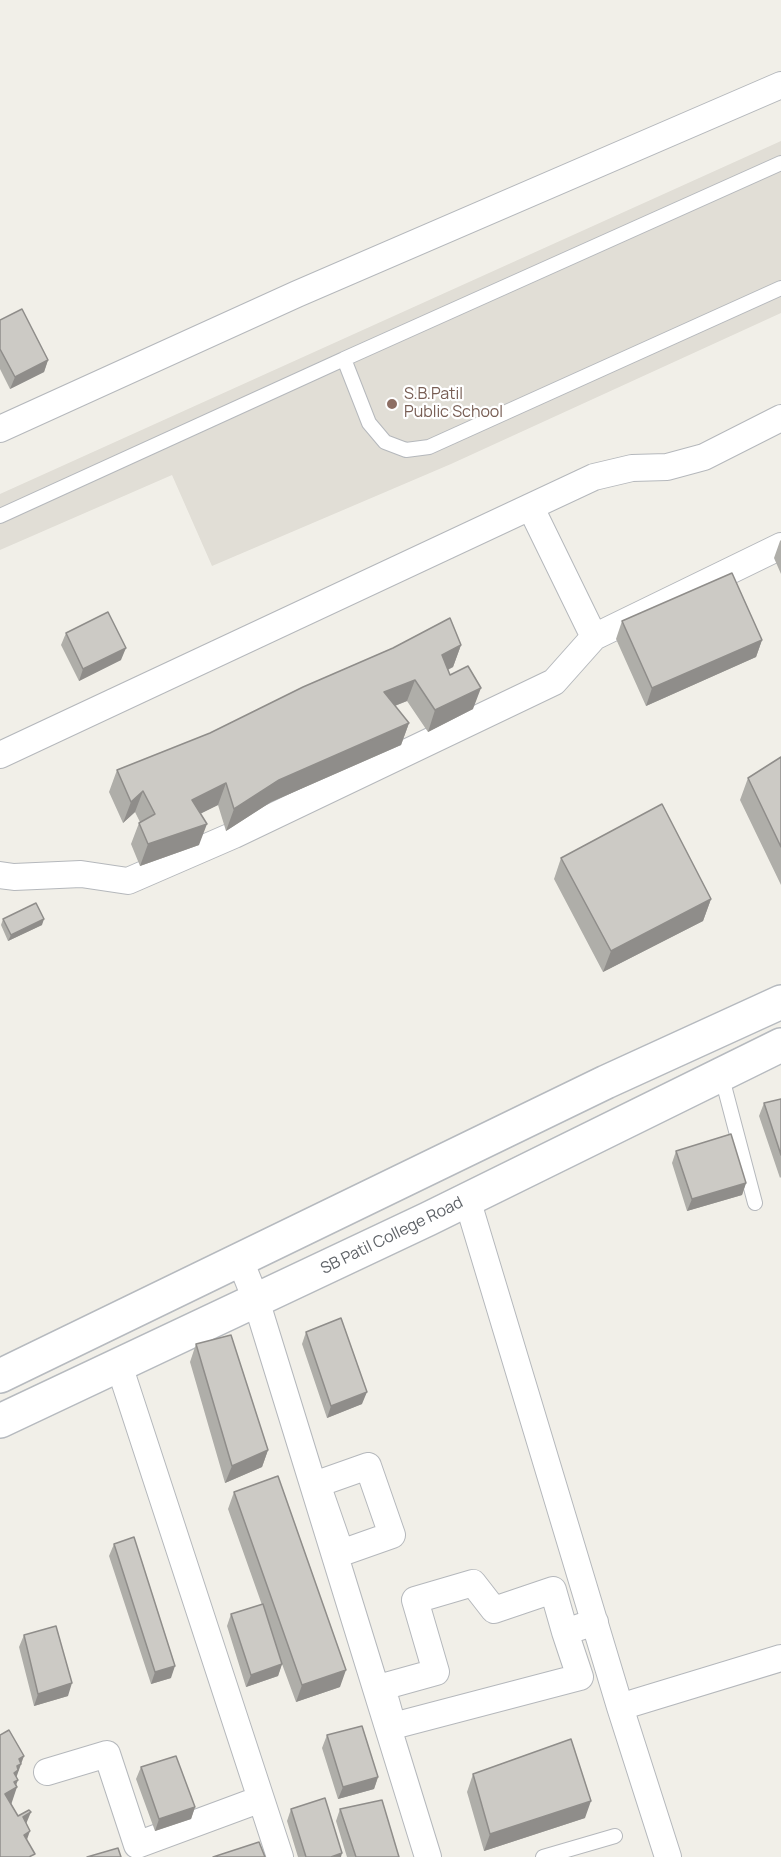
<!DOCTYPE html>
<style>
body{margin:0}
canvas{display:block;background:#f1efe8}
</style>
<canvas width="781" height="1857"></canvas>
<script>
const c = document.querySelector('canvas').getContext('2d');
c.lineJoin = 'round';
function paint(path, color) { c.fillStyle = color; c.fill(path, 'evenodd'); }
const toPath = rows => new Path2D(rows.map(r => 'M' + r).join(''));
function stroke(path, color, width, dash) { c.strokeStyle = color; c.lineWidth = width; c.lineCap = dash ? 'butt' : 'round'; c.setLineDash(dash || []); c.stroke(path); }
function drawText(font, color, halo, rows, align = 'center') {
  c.font = font + ' Manrope,sans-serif'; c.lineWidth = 4.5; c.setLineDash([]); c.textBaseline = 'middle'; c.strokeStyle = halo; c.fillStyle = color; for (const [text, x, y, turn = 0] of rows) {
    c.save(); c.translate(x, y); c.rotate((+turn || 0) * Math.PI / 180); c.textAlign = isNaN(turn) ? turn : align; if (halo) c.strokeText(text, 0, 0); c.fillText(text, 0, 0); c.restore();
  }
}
paint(toPath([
 [781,141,781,313,451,464,212,566,172,475,0,550,0,494]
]), '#e1ded6');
const lane = toPath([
 [344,359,781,163],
 [0,516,344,359,369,423,385,442,406,450,429,447,781,288],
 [721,1074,755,1203],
 [543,1857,615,1836]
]);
const street = toPath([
 [0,429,297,294,781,85],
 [531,508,594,637],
 [0,755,594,477,632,468,667,467,704,457,781,418],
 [0,875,14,877,81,874,128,881,234,835,554,682,594,637,781,546],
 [467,1199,620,1707,668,1857],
 [240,1260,256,1300,428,1857],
 [119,1365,280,1857],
 [368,1466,392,1535,341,1553,317,1484,368,1466],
 [565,1632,580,1677,393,1726,382,1687,436,1672,415,1600,473,1583,494,1610,553,1590,565,1632,595,1622],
 [620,1707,781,1658],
 [47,1772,107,1754,137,1845,261,1799]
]);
const secondary = toPath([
 [0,1376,606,1082,781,1002],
 [0,1421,428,1219,781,1045]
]);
stroke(lane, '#b5b8bc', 16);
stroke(street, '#b5b8bc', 28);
stroke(secondary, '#b6babf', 36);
stroke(lane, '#fff', 14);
stroke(street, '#fff', 26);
stroke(secondary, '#fff', 33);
paint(toPath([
 [0,320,48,360,44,372,10,389,0,369],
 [781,540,781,574,774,558,780,541],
 [622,621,762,640,756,657,646,706,616,639],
 [66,633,121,660,79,681,61,645],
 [461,645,453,667,448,670,450,675,473,709,428,732,407,701,395,706,409,723,401,745,271,802,226,831,218,805,201,813,199,845,140,866,131,844,139,823,140,822,135,812,123,823,109,792,117,770],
 [781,757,781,885,740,800,748,778],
 [561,858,711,899,703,921,603,972,554,879],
 [3,919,42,925,8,941,1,925],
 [781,1099,781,1177,780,1178,759,1116,764,1103],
 [676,1151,746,1183,742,1195,687,1211,672,1163],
 [306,1332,362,1404,327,1418,302,1344],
 [196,1344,268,1450,262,1467,225,1483,190,1362],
 [234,1492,340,1687,296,1702,282,1664,278,1676,246,1687,227,1626,231,1614,262,1605,228,1509],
 [114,1544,171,1678,151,1684,109,1556],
 [24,1635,68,1696,34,1706,19,1647],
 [327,1735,378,1777,374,1789,338,1799,322,1748],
 [141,1767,195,1807,191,1819,155,1831,136,1779],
 [473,1774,585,1818,484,1851,467,1792],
 [291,1809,341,1857,298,1857,287,1821],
 [340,1809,399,1857,347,1857,336,1821]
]), '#afaea9');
paint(toPath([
 [48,360,44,372,10,389,15,377],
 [762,640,756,657,646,706,652,688],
 [461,645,453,667,434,676,442,655],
 [126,648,121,660,79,681,83,669],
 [415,680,407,701,376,713,384,692],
 [481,688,473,709,428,732,435,710],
 [409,723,401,745,271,802,226,831,234,809,279,780],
 [226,783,218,805,184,822,192,800],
 [143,791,135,812,123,823,131,802],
 [207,824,199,845,140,866,148,844],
 [711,899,703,921,603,972,611,951],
 [44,919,42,925,8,941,11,935],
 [746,1183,742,1195,687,1211,692,1199],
 [367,1392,362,1404,327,1418,331,1406],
 [268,1450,262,1467,225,1483,232,1466],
 [282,1664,278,1676,246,1687,251,1675],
 [175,1666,171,1678,151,1684,155,1672],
 [346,1670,340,1687,296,1702,302,1685],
 [72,1683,68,1696,34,1706,38,1694],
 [24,1756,15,1781,18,1780,15,1788,17,1787,11,1805,5,1794,8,1790,19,1759],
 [378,1777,374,1789,338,1799,343,1787],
 [591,1801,585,1818,484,1851,490,1834],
 [195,1807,191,1819,155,1831,159,1819],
 [31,1812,24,1829,23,1817],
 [30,1831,24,1848,24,1835],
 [342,1853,341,1857,331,1857]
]), '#8f8d8a');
const building = toPath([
 [22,309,48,360,15,377,0,349,0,320,22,309],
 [732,573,762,640,652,688,622,621,732,573],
 [108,612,126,648,83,669,66,633,108,612],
 [450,618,461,645,442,655,450,675,468,666,481,688,435,710,415,680,384,692,409,723,279,780,234,809,226,783,192,800,207,824,148,844,139,823,155,814,143,791,131,802,117,770,210,733,303,687,393,648,450,618],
 [781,757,781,847,748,778,781,757],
 [662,804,711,899,611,951,561,858,662,804],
 [36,903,44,919,11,935,3,919,36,903],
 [781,1099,781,1155,764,1103,781,1099],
 [731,1134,746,1183,692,1199,676,1151,731,1134],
 [341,1318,367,1392,331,1406,306,1332,341,1318],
 [231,1335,268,1450,232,1466,196,1344,231,1335],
 [278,1476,346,1670,302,1685,234,1492,278,1476],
 [134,1537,175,1666,155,1672,114,1544,134,1537],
 [263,1604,282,1664,251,1675,231,1614,263,1604],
 [56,1626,72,1683,38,1694,24,1635,56,1626],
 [362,1726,378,1777,343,1787,327,1735,362,1726],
 [9,1730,24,1756,19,1759,21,1764,17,1766,18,1770,14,1773,18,1780,14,1782,17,1787,5,1794,18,1816,29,1810,31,1812,23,1817,30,1831,24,1835,35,1854,29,1857,0,1857,0,1735,9,1730],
 [571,1739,591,1801,490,1834,473,1774,571,1739],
 [176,1756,195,1807,159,1819,141,1767,176,1756],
 [325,1798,342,1853,331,1857,306,1857,291,1809,325,1798],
 [382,1800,399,1857,356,1857,340,1809,382,1800],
 [259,1842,265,1857,213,1857,259,1842],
 [118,1848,121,1857,87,1857,118,1848]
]);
paint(building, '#cccac5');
stroke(building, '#8f8d8a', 1.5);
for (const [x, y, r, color] of [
 [392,404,6,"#8d6e63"]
]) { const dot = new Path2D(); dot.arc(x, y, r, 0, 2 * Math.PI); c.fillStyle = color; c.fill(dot); stroke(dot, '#fff', 2); }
drawText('16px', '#785e54', '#fff', [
 ["S.B.Patil",404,395],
 ["Public School",404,413]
], 'left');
drawText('16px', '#5f6368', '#fff', [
 ["SB Patil College Road",392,1236,-26]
]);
</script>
